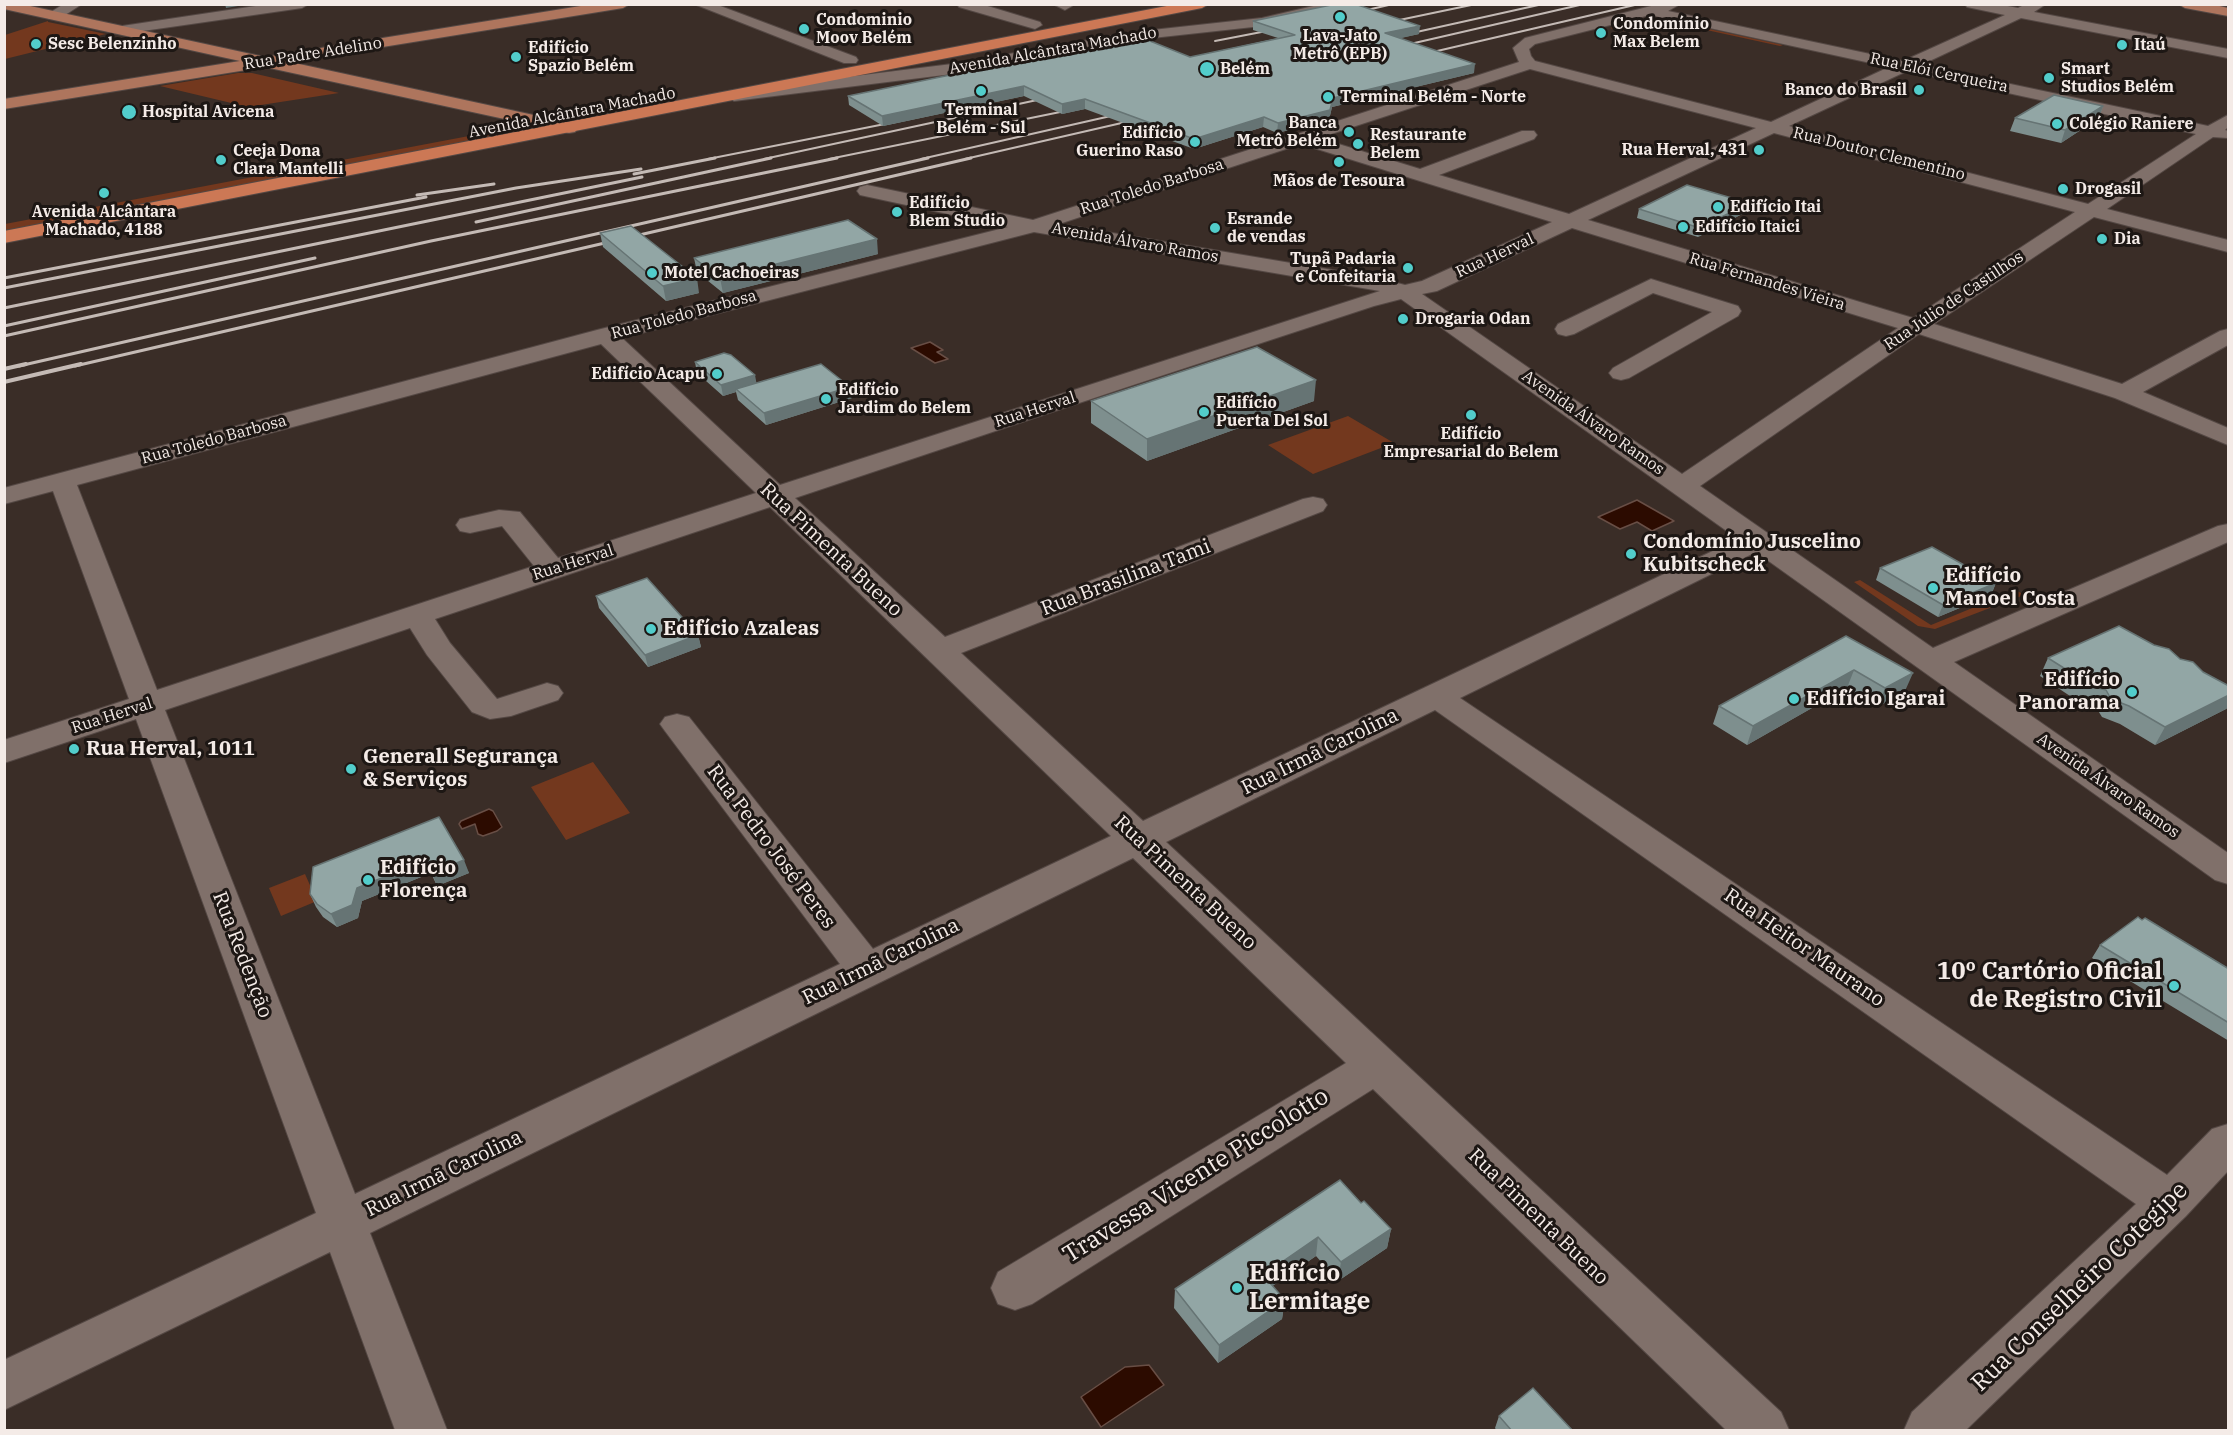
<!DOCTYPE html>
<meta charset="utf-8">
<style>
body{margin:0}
#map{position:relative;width:2233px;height:1435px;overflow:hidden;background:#3a2d27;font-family:"IBM Plex Serif",serif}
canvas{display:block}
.frame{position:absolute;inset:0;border:6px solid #f4ebe7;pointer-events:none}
</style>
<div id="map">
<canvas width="2233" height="1435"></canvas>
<div class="frame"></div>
</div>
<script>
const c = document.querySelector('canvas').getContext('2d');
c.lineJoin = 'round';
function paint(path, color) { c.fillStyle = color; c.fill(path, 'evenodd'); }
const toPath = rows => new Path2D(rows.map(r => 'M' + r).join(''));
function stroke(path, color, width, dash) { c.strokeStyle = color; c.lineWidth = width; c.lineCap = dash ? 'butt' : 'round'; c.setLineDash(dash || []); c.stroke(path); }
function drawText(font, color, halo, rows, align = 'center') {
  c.font = font + ' "IBM Plex Serif",serif'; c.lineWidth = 6; c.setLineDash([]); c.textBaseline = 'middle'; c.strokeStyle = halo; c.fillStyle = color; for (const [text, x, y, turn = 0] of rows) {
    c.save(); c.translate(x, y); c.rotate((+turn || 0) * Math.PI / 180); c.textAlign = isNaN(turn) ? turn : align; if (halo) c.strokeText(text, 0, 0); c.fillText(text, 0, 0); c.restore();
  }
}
paint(toPath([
 [1652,18,1659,18,1783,45,1780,46,1656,19,1623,31,1610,28],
 [48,21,48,22,106,34,5,59,5,35],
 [238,73,252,73,339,93,248,107,160,86],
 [511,128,520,134,5,232,5,224],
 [1348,416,1394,443,1313,474,1268,445],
 [1860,580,1931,625,2016,590,2024,595,1935,629,1918,626,1854,582],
 [593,762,630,813,566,840,531,787],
 [305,874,317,901,281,916,269,888]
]), '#73381e');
const water = toPath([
 [930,342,943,350,937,352,948,359,935,363,911,348,930,342],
 [1637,500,1674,521,1652,531,1637,522,1620,529,1598,517,1637,500],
 [489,809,493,811,502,827,497,831,483,836,478,834,475,824,462,829,459,824,461,821,489,809],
 [1149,1365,1164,1385,1101,1427,1081,1397,1125,1367,1149,1365]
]);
paint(water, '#2c0b00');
stroke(water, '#684e45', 1.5);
const minor = toPath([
 [64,4,82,4,59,19,49,19,47,16,49,13,64,4],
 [269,4,309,4,302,8,122,34,115,30,122,26,269,4],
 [694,4,715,4,856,57,858,60,856,63,844,63,694,4],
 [957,4,981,4,1040,22,1042,25,1035,29,959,7,957,4],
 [1053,4,1071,4,1072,6,1065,10,1053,4],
 [1322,4,1350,4,1348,7,1262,26,1134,40,952,74,734,101,726,96,734,91,952,64,1134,32,1262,18,1322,4],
 [1659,4,1677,6,1668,11,1903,61,2005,15,1967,7,1965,4,1997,4,2018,8,2026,4,2046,4,2034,12,2228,49,2228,58,2021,18,1921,65,2208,126,2228,115,2228,127,2225,130,2228,131,2228,138,2213,137,2107,209,2228,240,2228,252,2094,217,1934,324,2122,384,2220,331,2228,329,2228,345,2143,392,2228,428,2228,445,2115,398,1919,334,1700,486,1933,648,2218,526,2228,524,2228,542,1954,662,2228,853,2228,884,2215,880,1756,552,1460,698,2167,1175,2212,1129,2228,1124,2228,1171,2186,1216,1966,1430,1904,1430,1912,1412,2136,1204,1435,710,1166,842,1781,1412,1789,1430,1726,1430,1373,1089,1032,1304,1015,1310,998,1304,991,1288,998,1272,1346,1063,1133,858,370,1233,447,1430,395,1430,330,1252,4,1410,4,1360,316,1213,136,719,4,763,4,740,129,699,53,491,4,504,4,488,597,330,1008,227,860,195,857,191,860,187,867,185,1033,220,1519,62,1513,48,1525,38,1659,4],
 [1650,15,1889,67,1771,122,1535,61,1531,56,1529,49,1535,44,1650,15],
 [1530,69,1756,128,1569,214,1439,175,1534,139,1537,135,1534,131,1522,131,1420,169,1319,138,1530,69],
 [1907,71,2196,134,2088,204,1789,126,1907,71],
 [1774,133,2075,212,1913,318,1588,220,1774,133],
 [1301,144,1552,222,1422,281,1405,285,1374,277,1059,224,1301,144],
 [1572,228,1898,328,1682,474,1422,294,1437,291,1572,228],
 [1034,232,1380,291,780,485,622,338,1034,232],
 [1401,299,1738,539,1143,821,961,653,1323,511,1327,505,1323,499,1313,497,1303,499,945,637,795,498,1124,388,1374,306,1401,299],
 [601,344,756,493,558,558,520,512,499,510,460,519,456,525,460,531,470,533,502,526,534,566,157,690,77,485,601,344],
 [770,507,1111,836,873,949,689,717,677,714,665,717,660,724,665,731,840,964,355,1194,165,710,410,628,427,655,472,712,490,719,511,716,558,700,563,693,558,686,547,683,497,699,450,643,435,619,770,507],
 [1651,279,1738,306,1741,311,1738,316,1629,378,1621,380,1613,378,1609,373,1613,368,1712,312,1653,293,1574,334,1566,336,1558,334,1555,329,1558,324,1651,279]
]);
const major = toPath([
 [4,4,21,4,265,57,593,4,630,4,623,8,290,62,575,124,578,128,575,132,569,133,265,67,4,109,4,99,240,61,4,9,4,4],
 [2178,4,2211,4,2228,8,2228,16,2185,8,2178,4]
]);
const highway = toPath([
 [1177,4,1209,4,1202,8,4,243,4,231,1177,4]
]);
stroke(minor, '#544844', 2);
stroke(major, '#544844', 2);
stroke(highway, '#544844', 2);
paint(minor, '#80706a');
paint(major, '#ae755d');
paint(highway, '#cc7855');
stroke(toPath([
 [1354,13,1393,4],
 [1385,23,1476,4],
 [1403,35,1543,4],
 [1215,41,1277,29],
 [1397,47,1584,4],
 [1420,55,1639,4],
 [708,159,895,122],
 [764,159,1051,97],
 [829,159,1075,109],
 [921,159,1124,113],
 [965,159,1139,119]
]), '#c4bab5', 2);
stroke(toPath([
 [634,174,715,158],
 [417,195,494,184],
 [476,222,771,158],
 [4,278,426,197],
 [4,288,516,188,641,169],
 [4,308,642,177],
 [4,326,315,258],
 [4,336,431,241,837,158],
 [19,366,928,158],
 [75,366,971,158]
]), '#c4bab5', 3);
stroke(toPath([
 [4,369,26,364],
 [4,382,81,364]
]), '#c4bab5', 4);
paint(toPath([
 [1253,21,1419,34,1400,38,1474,73,1332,107,1329,120,1277,133,1263,127,1194,149,1085,109,1062,114,1024,96,883,126,849,105,848,96,1078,53,1190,57,1278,38,1253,30],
 [2103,106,2099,118,2061,143,2010,131,2015,118],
 [1749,203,1746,212,1698,237,1637,218,1639,209],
 [600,233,699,293,666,301,603,247],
 [878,254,723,293,697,272,694,258],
 [695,362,756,383,850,387,852,398,766,425,738,400,736,392,723,396,697,373],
 [1091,401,1314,401,1147,461,1091,423],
 [1880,568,1996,583,1991,595,1938,617,1876,580],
 [596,596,698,635,701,647,648,667,599,608],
 [1846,636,1905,691,1878,707,1847,688,1747,745,1713,724,1719,706],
 [2048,658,2203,672,2229,686,2229,706,2226,709,2155,745,2120,724,2102,717,2097,709,2085,706,2040,676],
 [439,817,469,873,437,886,431,873,362,901,358,918,337,927,323,917,316,907,310,894],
 [2100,945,2229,969,2229,1041,2092,958],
 [1361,1203,1391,1229,1387,1248,1338,1281,1316,1256,1272,1286,1285,1300,1282,1319,1218,1363,1174,1308,1175,1289],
 [1499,1416,1573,1431,1497,1431,1495,1428]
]), '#7e8f8e');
paint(toPath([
 [225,4,250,4,226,8],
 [1420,26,1419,34,1384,42,1385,33],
 [1475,64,1474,73,1332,107,1329,120,1277,133,1278,123,1333,98],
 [1024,86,1024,96,883,126,882,116],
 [1085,99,1085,109,1062,114,1062,104],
 [2103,106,2099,118,2061,143,2065,130],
 [1264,117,1263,127,1194,149,1194,139],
 [1749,203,1746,212,1698,237,1700,228],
 [877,239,878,254,723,293,720,278],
 [697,278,699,293,666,301,663,286],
 [755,375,757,386,736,389,736,392,723,396,721,385],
 [1316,380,1314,401,1147,461,1147,439],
 [850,387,852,398,766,425,764,413],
 [1996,583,1991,595,1938,617,1943,605],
 [698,635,701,647,648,667,645,655],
 [1854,670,1847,688,1747,745,1753,726],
 [1913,673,1905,691,1878,707,1885,688],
 [2229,695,2229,706,2226,709,2155,745,2165,727],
 [426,860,431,873,362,901,358,918,337,927,331,914,357,888],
 [464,860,469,873,437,886,432,873],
 [1391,1229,1387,1248,1338,1281,1341,1262],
 [1318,1237,1316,1256,1261,1294,1263,1275],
 [1285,1300,1282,1319,1218,1363,1219,1345]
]), '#667474');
const building = toPath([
 [1336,4,1355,4,1420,26,1385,33,1475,64,1333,98,1330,110,1278,123,1264,117,1194,139,1085,99,1062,104,1024,86,882,116,848,96,1072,50,1078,53,1145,39,1190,57,1295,35,1253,21,1336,4],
 [2054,95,2103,106,2065,130,2015,118,2054,95],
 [1687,185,1749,203,1700,228,1639,209,1687,185],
 [848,220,877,239,720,278,694,258,848,220],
 [631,226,697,278,663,286,600,233,631,226],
 [1257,347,1316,380,1147,439,1091,401,1257,347],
 [724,353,731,355,755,375,721,385,695,362,724,353],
 [821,364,850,387,764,413,736,389,821,364],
 [1932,547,1996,583,1943,605,1880,568,1932,547],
 [647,578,698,635,645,655,596,596,647,578],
 [2119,626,2154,645,2169,649,2180,659,2193,662,2203,672,2229,686,2229,695,2165,727,2129,706,2111,699,2106,690,2094,687,2048,658,2119,626],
 [1846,636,1913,673,1885,688,1854,670,1753,726,1719,706,1846,636],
 [439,817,464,860,432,873,426,860,357,888,352,905,331,914,317,904,310,894,313,867,439,817],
 [2138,917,2142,920,2145,918,2229,969,2229,1023,2100,945,2138,917],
 [1340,1180,1361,1203,1364,1201,1391,1229,1341,1262,1318,1237,1263,1275,1285,1300,1219,1345,1175,1289,1340,1180],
 [1533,1388,1573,1431,1512,1431,1499,1416,1533,1388]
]);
paint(building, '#92a6a5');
stroke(building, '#667474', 1.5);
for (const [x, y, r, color] of [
 [1340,17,6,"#52cdcb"],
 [804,29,6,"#52cdcb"],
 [1601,33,6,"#52cdcb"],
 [36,44,6,"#52cdcb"],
 [2122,45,6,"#52cdcb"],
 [516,57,6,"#52cdcb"],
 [1207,69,8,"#52cdcb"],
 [2049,78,6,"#52cdcb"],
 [1919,90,6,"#52cdcb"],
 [981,91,6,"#52cdcb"],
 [1328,97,6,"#52cdcb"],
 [129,112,8,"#52cdcb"],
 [2057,124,6,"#52cdcb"],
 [1349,132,6,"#52cdcb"],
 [1195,142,6,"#52cdcb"],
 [1358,144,6,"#52cdcb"],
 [1759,150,6,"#52cdcb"],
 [221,160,6,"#52cdcb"],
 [1339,162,6,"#52cdcb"],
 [2063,189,6,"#52cdcb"],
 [104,193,6,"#52cdcb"],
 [1718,207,6,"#52cdcb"],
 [897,212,6,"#52cdcb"],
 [1683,227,6,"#52cdcb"],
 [1215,228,6,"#52cdcb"],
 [2102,239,6,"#52cdcb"],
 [1408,268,6,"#52cdcb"],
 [652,273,6,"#52cdcb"],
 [1403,319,6,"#52cdcb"],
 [717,374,6,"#52cdcb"],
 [826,399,6,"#52cdcb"],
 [1204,412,6,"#52cdcb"],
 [1471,415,6,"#52cdcb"],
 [1631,554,6,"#52cdcb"],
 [1933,588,6,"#52cdcb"],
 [651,629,6,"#52cdcb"],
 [2132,692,6,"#52cdcb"],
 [1794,699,6,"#52cdcb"],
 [74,749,6,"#52cdcb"],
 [351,769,6,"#52cdcb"],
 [368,880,6,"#52cdcb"],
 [2174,986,6,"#52cdcb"],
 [1237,1288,6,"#52cdcb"]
]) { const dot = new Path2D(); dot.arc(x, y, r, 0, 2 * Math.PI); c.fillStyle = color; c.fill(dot); stroke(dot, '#1d1714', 2); }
drawText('bold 16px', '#f4ebe7', '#1d1714', [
 ["Condominio",816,20],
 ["Moov Belém",816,38],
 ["Condomínio",1613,24],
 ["Max Belem",1613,42],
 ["Lava-Jato",1340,36,"center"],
 ["Metrô (EPB)",1340,54,"center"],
 ["Sesc Belenzinho",48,44],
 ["Itaú",2134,45],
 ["Edifício",528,48],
 ["Spazio Belém",528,66],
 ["Belém",1220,69],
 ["Smart",2061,69],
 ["Studios Belém",2061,87],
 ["Banco do Brasil",1907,90,"right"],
 ["Terminal Belém - Norte",1340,97],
 ["Terminal",981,110,"center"],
 ["Belém - Sul",981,128,"center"],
 ["Hospital Avicena",142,112],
 ["Banca",1337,123,"right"],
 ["Metrô Belém",1337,141,"right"],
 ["Colégio Raniere",2069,124],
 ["Edifício",1183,133,"right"],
 ["Guerino Raso",1183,151,"right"],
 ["Restaurante",1370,135],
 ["Belem",1370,153],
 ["Rua Herval, 431",1747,150,"right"],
 ["Ceeja Dona",233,151],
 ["Clara Mantelli",233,169],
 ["Mãos de Tesoura",1339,181,"center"],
 ["Drogasil",2075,189],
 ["Edifício",909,203],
 ["Blem Studio",909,221],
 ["Edifício Itai",1730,207],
 ["Avenida Alcântara",104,212,"center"],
 ["Machado, 4188",104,230,"center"],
 ["Esrande",1227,219],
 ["de vendas",1227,237],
 ["Edifício Itaici",1695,227],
 ["Dia",2114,239],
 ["Tupã Padaria",1396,259,"right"],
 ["e Confeitaria",1396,277,"right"],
 ["Motel Cachoeiras",664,273],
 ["Drogaria Odan",1415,319],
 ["Edifício Acapu",705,374,"right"],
 ["Edifício",838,390],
 ["Jardim do Belem",838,408],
 ["Edifício",1216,403],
 ["Puerta Del Sol",1216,421],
 ["Edifício",1471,434,"center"],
 ["Empresarial do Belem",1471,452,"center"]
], 'left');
drawText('16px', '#f4ebe7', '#1d1714', [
 ["Avenida Alcântara Machado",1053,51,-10],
 ["Rua Padre Adelino",313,54,-9],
 ["Rua Elói Cerqueira",1939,73,12],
 ["Avenida Alcântara Machado",572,113,-11],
 ["Rua Doutor Clementino",1879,154,14],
 ["Rua Toledo Barbosa",1152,187,-18],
 ["Avenida Álvaro Ramos",1135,243,10],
 ["Rua Herval",1495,256,-25],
 ["Rua Fernandes Vieira",1767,282,17],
 ["Rua Júlio de Castilhos",1954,301,-34],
 ["Rua Toledo Barbosa",684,315,-15],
 ["Rua Herval",1035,410,-18],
 ["Avenida Álvaro Ramos",1593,423,35],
 ["Rua Toledo Barbosa",214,440,-15],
 ["Rua Herval",573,563,-18],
 ["Rua Herval",112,716,-18],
 ["Avenida Álvaro Ramos",2108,786,35]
]);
drawText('bold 20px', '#f4ebe7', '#1d1714', [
 ["Condomínio Juscelino",1643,542],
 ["Kubitscheck",1643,565],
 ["Edifício",1945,576],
 ["Manoel Costa",1945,599],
 ["Edifício Azaleas",663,629],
 ["Edifício",2120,680,"right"],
 ["Panorama",2120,703,"right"],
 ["Edifício Igarai",1806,699],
 ["Rua Herval, 1011",86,749],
 ["Generall Segurança",363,757],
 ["& Serviços",363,780],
 ["Edifício",380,868],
 ["Florença",380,891]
], 'left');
drawText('20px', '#f4ebe7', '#1d1714', [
 ["Rua Pimenta Bueno",831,550,43],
 ["Rua Brasilina Tami",1126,578,-21],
 ["Rua Irmã Carolina",1320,752,-26],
 ["Rua Pedro José Peres",771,847,53],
 ["Rua Pimenta Bueno",1185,883,43],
 ["Rua Heitor Maurano",1804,948,35],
 ["Rua Redenção",242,955,69],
 ["Rua Irmã Carolina",881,962,-26],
 ["Rua Irmã Carolina",444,1174,-26],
 ["Rua Pimenta Bueno",1538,1217,44]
]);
drawText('bold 24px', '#f4ebe7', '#1d1714', [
 ["10º Cartório Oficial",2162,972],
 ["de Registro Civil",2162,1000],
 ["Edifício",1249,1274,"left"],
 ["Lermitage",1249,1302,"left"]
], 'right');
drawText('24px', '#f4ebe7', '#1d1714', [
 ["Travessa Vicente Piccolotto",1196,1176,-32],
 ["Rua Conselheiro Cotegipe",2080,1287,-44]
]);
</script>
